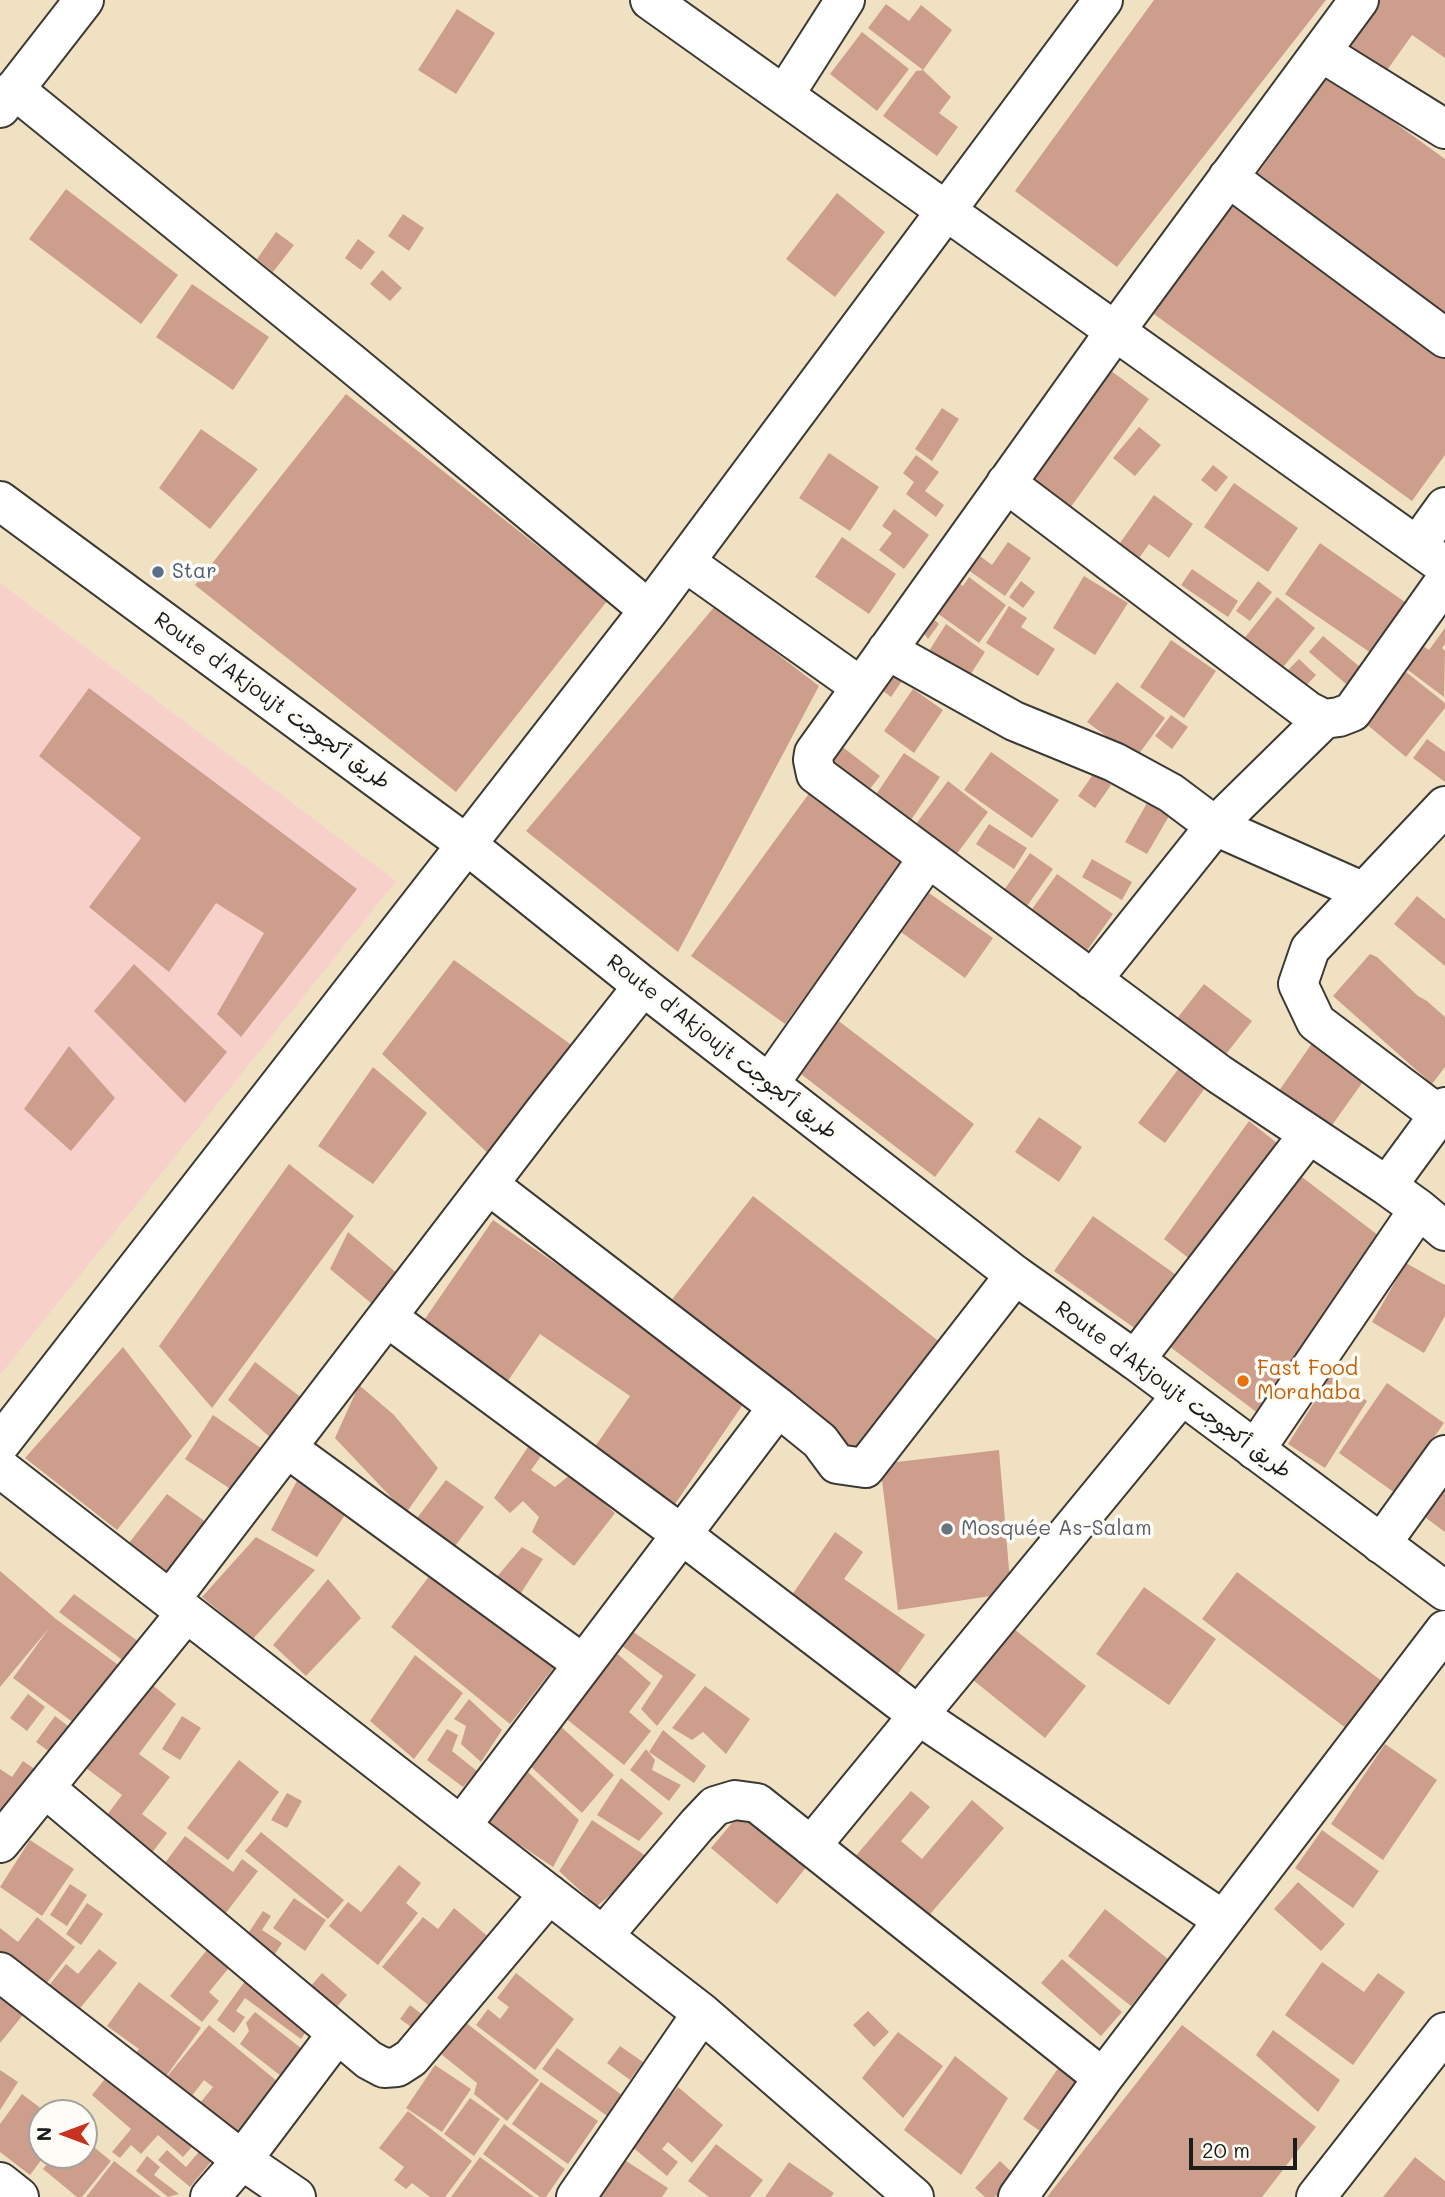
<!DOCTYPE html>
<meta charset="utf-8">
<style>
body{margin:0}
#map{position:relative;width:1445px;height:2197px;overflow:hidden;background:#f0e1c2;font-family:Mali,sans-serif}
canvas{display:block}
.north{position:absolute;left:28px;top:2099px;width:70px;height:70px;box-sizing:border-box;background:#fdfcf7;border:2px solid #a3a29f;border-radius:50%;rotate:270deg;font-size:19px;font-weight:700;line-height:28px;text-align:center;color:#1c1c1c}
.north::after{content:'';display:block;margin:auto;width:24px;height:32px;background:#c8321e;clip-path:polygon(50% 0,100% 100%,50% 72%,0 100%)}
.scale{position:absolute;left:1189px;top:2138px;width:108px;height:32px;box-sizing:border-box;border:4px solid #1c1c1c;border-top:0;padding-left:9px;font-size:21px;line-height:24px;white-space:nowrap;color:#1c1c1c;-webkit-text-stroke:5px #fdfcf7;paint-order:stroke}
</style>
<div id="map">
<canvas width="1445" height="2197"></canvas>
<div class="north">N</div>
<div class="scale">20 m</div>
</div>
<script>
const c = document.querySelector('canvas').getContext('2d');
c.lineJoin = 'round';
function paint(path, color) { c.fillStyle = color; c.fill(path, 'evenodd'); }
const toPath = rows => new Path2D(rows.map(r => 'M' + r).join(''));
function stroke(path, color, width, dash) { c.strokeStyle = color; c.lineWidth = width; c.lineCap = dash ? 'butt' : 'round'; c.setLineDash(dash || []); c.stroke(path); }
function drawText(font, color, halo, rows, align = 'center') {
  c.font = font + ' Mali,"Playpen Sans Arabic",sans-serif'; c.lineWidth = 7; c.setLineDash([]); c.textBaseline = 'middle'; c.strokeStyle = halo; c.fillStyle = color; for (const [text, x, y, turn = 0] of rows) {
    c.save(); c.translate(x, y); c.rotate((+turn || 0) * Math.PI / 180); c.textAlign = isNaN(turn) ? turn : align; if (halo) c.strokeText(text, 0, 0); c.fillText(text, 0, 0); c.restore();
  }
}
paint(toPath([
 [0,583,396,881,0,1375]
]), '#f7d1c9');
paint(toPath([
 [1154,0,1326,0,1117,267,1015,191],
 [1369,0,1445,0,1445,58,1412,35,1385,73,1340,40],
 [886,4,909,21,921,5,952,30,923,70,868,28],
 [457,9,495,33,456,94,418,70],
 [862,32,909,69,877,111,830,74],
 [923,70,951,97,939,113,958,127,937,156,883,116,916,71],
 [1329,75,1445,159,1445,319,1254,179],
 [66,189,178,275,141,324,29,239],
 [837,193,885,232,835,297,786,259],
 [1226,199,1445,357,1445,455,1412,501,1147,309],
 [403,214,424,228,409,251,388,236],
 [276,232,294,245,273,272,257,259],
 [358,239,375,252,361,270,345,258],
 [382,270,402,288,390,301,370,284],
 [192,284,269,337,233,390,156,337],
 [1110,370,1149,399,1065,515,1024,486],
 [346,394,607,601,456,792,195,585],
 [942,408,959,419,932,461,915,449],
 [1139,427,1161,445,1135,476,1113,458],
 [201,429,258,469,210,529,159,488],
 [829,453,879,487,850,531,799,498],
 [916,455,939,472,925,491,944,505,936,517,906,494,914,482,903,473],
 [1213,465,1228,477,1216,492,1201,480],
 [1234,483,1298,528,1268,572,1204,527],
 [1154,495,1193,524,1169,558,1149,544,1135,564,1115,550],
 [894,509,929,535,904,569,879,550,892,533,882,526],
 [842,537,896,574,869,614,815,577],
 [1008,542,1031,558,1005,596,961,565,972,550,992,565],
 [1320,543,1405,602,1371,653,1285,594],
 [1192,569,1238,601,1228,617,1181,585],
 [1084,576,1128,603,1095,655,1053,628],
 [969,577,1006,605,979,643,930,608,951,578,963,586],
 [1021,581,1035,592,1023,608,1009,597],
 [1258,581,1272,592,1250,621,1236,611],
 [1277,597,1315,628,1280,671,1243,640],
 [715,606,819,686,678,952,526,831],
 [1009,606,1027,618,1021,627,1055,649,1038,676,986,643],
 [927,613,939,624,928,639,918,625],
 [946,624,985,652,963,686,924,659],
 [1445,628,1445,644,1442,648,1445,651,1444,697,1396,661,1412,638,1429,650],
 [1323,636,1360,667,1346,684,1309,652],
 [1171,640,1216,671,1184,718,1140,687],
 [1299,659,1316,675,1301,691,1283,675],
 [887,666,904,678,891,697,874,684],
 [1406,672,1445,703,1445,708,1406,757,1365,723],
 [1117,682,1165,718,1136,758,1087,722],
 [89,688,357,889,241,1037,217,1014,264,933,216,903,169,972,89,907,141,838,39,756],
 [913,689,943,710,914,753,884,731],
 [1171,715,1188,727,1172,749,1155,736],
 [1427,739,1445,752,1445,782,1413,758],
 [840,745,880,776,859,803,820,772],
 [991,752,1059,800,1032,838,964,790],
 [904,753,940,777,909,823,873,799],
 [1094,773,1111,785,1095,808,1078,796],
 [948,781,988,812,950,863,910,832],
 [810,792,903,861,785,1024,691,956],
 [1147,803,1169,816,1147,854,1125,842],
 [989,824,1027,848,1014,869,976,844],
 [1030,853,1053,869,1020,916,997,900],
 [1092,859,1132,882,1122,900,1082,877],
 [1057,874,1113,914,1086,952,1030,912],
 [929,893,993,938,965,978,901,932],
 [1417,896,1445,919,1445,966,1394,924],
 [1370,954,1377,957,1418,996,1427,1001,1445,1017,1445,1067,1432,1084,1333,996],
 [454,960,573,1046,493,1158,382,1054],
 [134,964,227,1052,185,1103,94,1011],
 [1204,984,1252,1021,1215,1068,1168,1030],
 [836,1019,974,1124,935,1177,797,1071],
 [1315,1039,1367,1076,1325,1135,1274,1098],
 [69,1046,115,1098,71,1151,24,1109],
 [373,1067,427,1113,373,1184,318,1146],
 [1179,1068,1205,1088,1165,1143,1138,1123],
 [1039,1117,1082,1147,1059,1182,1015,1152],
 [1249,1121,1281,1146,1195,1263,1164,1239],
 [289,1164,354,1216,212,1408,159,1346],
 [1298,1174,1387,1242,1259,1414,1169,1346],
 [753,1196,950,1350,861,1465,663,1311],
 [1093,1216,1182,1279,1143,1334,1054,1271],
 [493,1220,748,1397,673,1507,592,1451,630,1396,540,1334,505,1385,420,1326],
 [348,1232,405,1280,377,1308,330,1269],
 [1406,1263,1445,1285,1445,1316,1424,1353,1372,1322],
 [123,1347,192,1436,117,1530,25,1458],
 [255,1362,307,1402,273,1440,228,1400],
 [1330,1377,1367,1401,1325,1468,1288,1444],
 [1387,1383,1444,1423,1395,1493,1339,1453],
 [359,1385,394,1415,438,1468,406,1513,335,1438],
 [213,1415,268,1453,238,1494,185,1459],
 [532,1441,547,1448,531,1470,555,1487,571,1474,615,1513,574,1566,532,1532,539,1517,523,1501,510,1513,494,1498],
 [999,1450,1011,1593,898,1610,880,1464],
 [1445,1464,1445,1532,1414,1509],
 [301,1473,347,1512,317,1557,271,1530],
 [446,1480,484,1507,453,1549,414,1522],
 [167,1494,217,1530,166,1577,129,1543],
 [835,1532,863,1552,844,1579,925,1635,891,1684,783,1608],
 [256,1537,315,1570,253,1639,202,1597],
 [522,1547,543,1559,517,1599,490,1585],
 [0,1571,56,1619,125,1670,82,1729,13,1678,50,1627,0,1687],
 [1237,1572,1391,1688,1355,1735,1202,1619],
 [430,1575,556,1665,510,1724,391,1627],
 [328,1579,361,1618,306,1676,273,1645],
 [1144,1587,1216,1639,1169,1705,1096,1654],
 [74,1594,139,1642,125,1662,59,1612],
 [626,1627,696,1675,657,1726,641,1709,663,1676,618,1643],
 [1014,1629,1086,1686,1045,1738,973,1680],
 [613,1650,651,1683,629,1712,651,1731,624,1765,564,1717],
 [415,1655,463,1693,414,1759,370,1721],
 [146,1680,176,1704,139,1754,170,1777,142,1814,167,1833,151,1854,104,1819,122,1795,82,1765],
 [705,1686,750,1719,726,1754,703,1732,692,1740,672,1728],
 [28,1694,45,1707,27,1731,10,1718],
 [469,1699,502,1730,481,1762,461,1744,466,1726,454,1719],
 [55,1716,72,1729,54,1755,36,1742],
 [182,1716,201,1728,180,1760,162,1749],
 [559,1725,614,1775,582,1813,530,1766],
 [447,1729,458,1735,452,1751,477,1771,463,1787,427,1760],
 [663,1730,706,1766,694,1783,649,1752],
 [1385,1744,1437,1780,1383,1860,1331,1824],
 [646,1749,655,1760,652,1770,681,1785,669,1801,630,1770],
 [239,1760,279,1792,228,1860,187,1828],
 [23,1761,36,1770,0,1814,0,1769,12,1777],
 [528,1772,579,1820,553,1867,486,1822,498,1801],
 [621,1778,663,1813,639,1841,597,1815],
 [911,1791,930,1807,901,1841,922,1859,972,1800,1004,1828,925,1920,854,1858],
 [287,1793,302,1801,287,1828,271,1820],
 [742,1811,807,1866,777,1904,711,1848],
 [592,1820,652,1860,597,1906,559,1871],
 [1322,1830,1379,1871,1353,1908,1295,1868],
 [261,1832,344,1900,328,1919,245,1851],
 [185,1836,233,1872,242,1859,258,1871,222,1918,159,1871],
 [30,1840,74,1869,42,1916,0,1887],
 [399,1865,421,1883,406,1903,418,1913,378,1965,329,1926,348,1902,361,1912],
 [1298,1882,1345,1924,1321,1951,1274,1909],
 [70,1884,87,1895,67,1926,50,1915],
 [294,1898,326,1920,305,1951,273,1928],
 [87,1903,103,1914,81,1945,66,1934],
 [454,1908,491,1939,433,2009,382,1967,423,1917,438,1929],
 [1105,1909,1168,1959,1131,2006,1068,1956],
 [263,1911,271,1916,262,1930,282,1943,269,1963,241,1944],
 [37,1917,75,1947,39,1993,0,1963,0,1928,18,1942],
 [210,1946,232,1964,209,1992,219,2001,202,2022,170,1996],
 [99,1949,117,1963,77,2012,47,1988,66,1964,78,1974],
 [1062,1959,1122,2012,1101,2036,1041,1983],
 [1322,1962,1364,1992,1378,1973,1405,1992,1353,2065,1285,2015],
 [322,1973,347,1995,330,2015,305,1993],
 [516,1973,574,2019,535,2070,476,2025,488,2009,500,2019,509,2007,497,1998],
 [248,1977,312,2023,301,2039,245,1998,236,2011,245,2017,234,2033,217,2020],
 [139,1982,201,2028,162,2082,131,2060,139,2049,107,2026],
 [0,1988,27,2010,0,2043],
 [410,2005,424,2016,414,2029,400,2019],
 [868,2011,889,2032,874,2047,853,2025],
 [255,2012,302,2049,281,2076,240,2044,249,2031,246,2023],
 [465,2022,539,2080,507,2121,474,2094,477,2083,441,2054],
 [209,2025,278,2082,236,2133,200,2103,213,2087,204,2080,191,2097,166,2078],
 [1182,2025,1316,2127,1262,2197,1047,2197],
 [1273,2030,1340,2080,1318,2112,1256,2055],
 [898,2032,943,2066,903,2118,862,2078],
 [620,2046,643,2062,630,2080,607,2063],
 [557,2048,622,2095,607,2116,542,2069],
 [955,2056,1008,2098,961,2175,904,2130],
 [435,2065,471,2089,442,2132,406,2108],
 [1059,2067,1083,2084,1047,2136,1023,2119],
 [0,2070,18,2082,0,2110],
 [112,2070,196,2142,183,2157,158,2135,141,2154,131,2145,120,2158,112,2152,131,2129,92,2095],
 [541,2082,598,2121,568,2164,512,2124],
 [678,2087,723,2125,692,2163,668,2142,662,2149,678,2162,667,2176,630,2145],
 [22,2094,47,2113,42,2113,42,2155,45,2155,30,2175,0,2152,0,2124],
 [470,2098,500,2119,474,2156,444,2134],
 [408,2111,472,2161,445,2197,430,2197,412,2183,406,2189,394,2180,404,2167,379,2148],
 [504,2124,565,2169,546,2197,540,2197,483,2154],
 [84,2139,111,2161,82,2197,77,2197,43,2169,54,2155,84,2155],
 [716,2144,763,2180,750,2197,709,2197,688,2181],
 [203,2147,215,2157,190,2187,158,2160,167,2150,186,2167],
 [147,2156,160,2167,154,2175,179,2194,168,2197,136,2171],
 [480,2157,534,2197,451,2197],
 [620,2157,668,2188,662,2197,596,2197],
 [1415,2157,1445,2181,1445,2197,1383,2197],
 [114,2161,161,2197,86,2197],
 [1000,2161,1015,2175,995,2197,985,2197,975,2188],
 [789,2162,834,2193,831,2197,765,2197]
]), '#ce9e8c');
const minor = toPath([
 [650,0,1445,566],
 [1359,0,1116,330,814,753,813,760,816,774,1219,1074,1387,1186,1419,1209,1445,1231],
 [1321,52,1445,129],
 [14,89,350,362,649,610],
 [785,94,845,0],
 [0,108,84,0],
 [1228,177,1445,338],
 [1006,483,1308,711,1324,719,1339,717,1352,712,1445,581],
 [1417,546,1445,507],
 [685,562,861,687],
 [887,650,1014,721,1114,762,1171,793,1215,826,1364,892],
 [1092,980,1215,826,1324,719],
 [769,1084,928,858],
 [1439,1115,1316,1022,1298,984,1310,949,1445,806],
 [489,1185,778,1407,820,1441,837,1464,865,1468,1015,1275],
 [1387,1186,1445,1107],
 [387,1317,681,1534,918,1715,1223,1920],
 [1135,1360,1309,1134],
 [0,1444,649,610,1103,0],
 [287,1448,583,1664],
 [1255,1450,1419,1209],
 [0,1468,702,2013,914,2197],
 [1381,1544,1445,1455],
 [170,1600,546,1109,643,986],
 [45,1788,369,2060,384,2068,397,2067,411,2058,549,1894],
 [461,1826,778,1407],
 [0,1843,186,1613],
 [811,1846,1181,1396],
 [603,1936,697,1825,715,1806,735,1800,757,1803,1103,2078],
 [0,1972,242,2160,296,2197],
 [0,2182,19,2197],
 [210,2197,242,2160,337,2034],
 [576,2197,702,2013],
 [1018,2197,1103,2078,1445,1630],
 [1316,2197,1445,2032]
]);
const highway = toPath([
 [0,501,466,844,643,986,1015,1275,1135,1360,1445,1591]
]);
stroke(minor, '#3c3a35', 42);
stroke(highway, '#3c3a35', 42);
stroke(minor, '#fff', 38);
stroke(highway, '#fff', 38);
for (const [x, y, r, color] of [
 [158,572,7,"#5c6f8a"],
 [1243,1381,7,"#e8710a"],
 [947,1529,7,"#6b7280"]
]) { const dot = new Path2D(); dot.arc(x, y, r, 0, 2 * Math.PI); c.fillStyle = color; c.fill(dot); stroke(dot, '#fdfcf7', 2.5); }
drawText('21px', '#4e5e75', '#fdfcf7', [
 ["Star",172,572]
], 'left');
drawText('21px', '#1c1c1c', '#fdfcf7', [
 ["Route d'Akjoujt طريق أكجوجت",272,701,36],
 ["Route d'Akjoujt طريق أكجوجت",722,1047,38],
 ["Route d'Akjoujt طريق أكجوجت",1173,1390,36]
]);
drawText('21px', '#c56008', '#fdfcf7', [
 ["Fast Food",1257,1369],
 ["Morahaba",1257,1393]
], 'left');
drawText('21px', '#5b616d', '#fdfcf7', [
 ["Mosquée As-Salam",961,1529]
], 'left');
</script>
